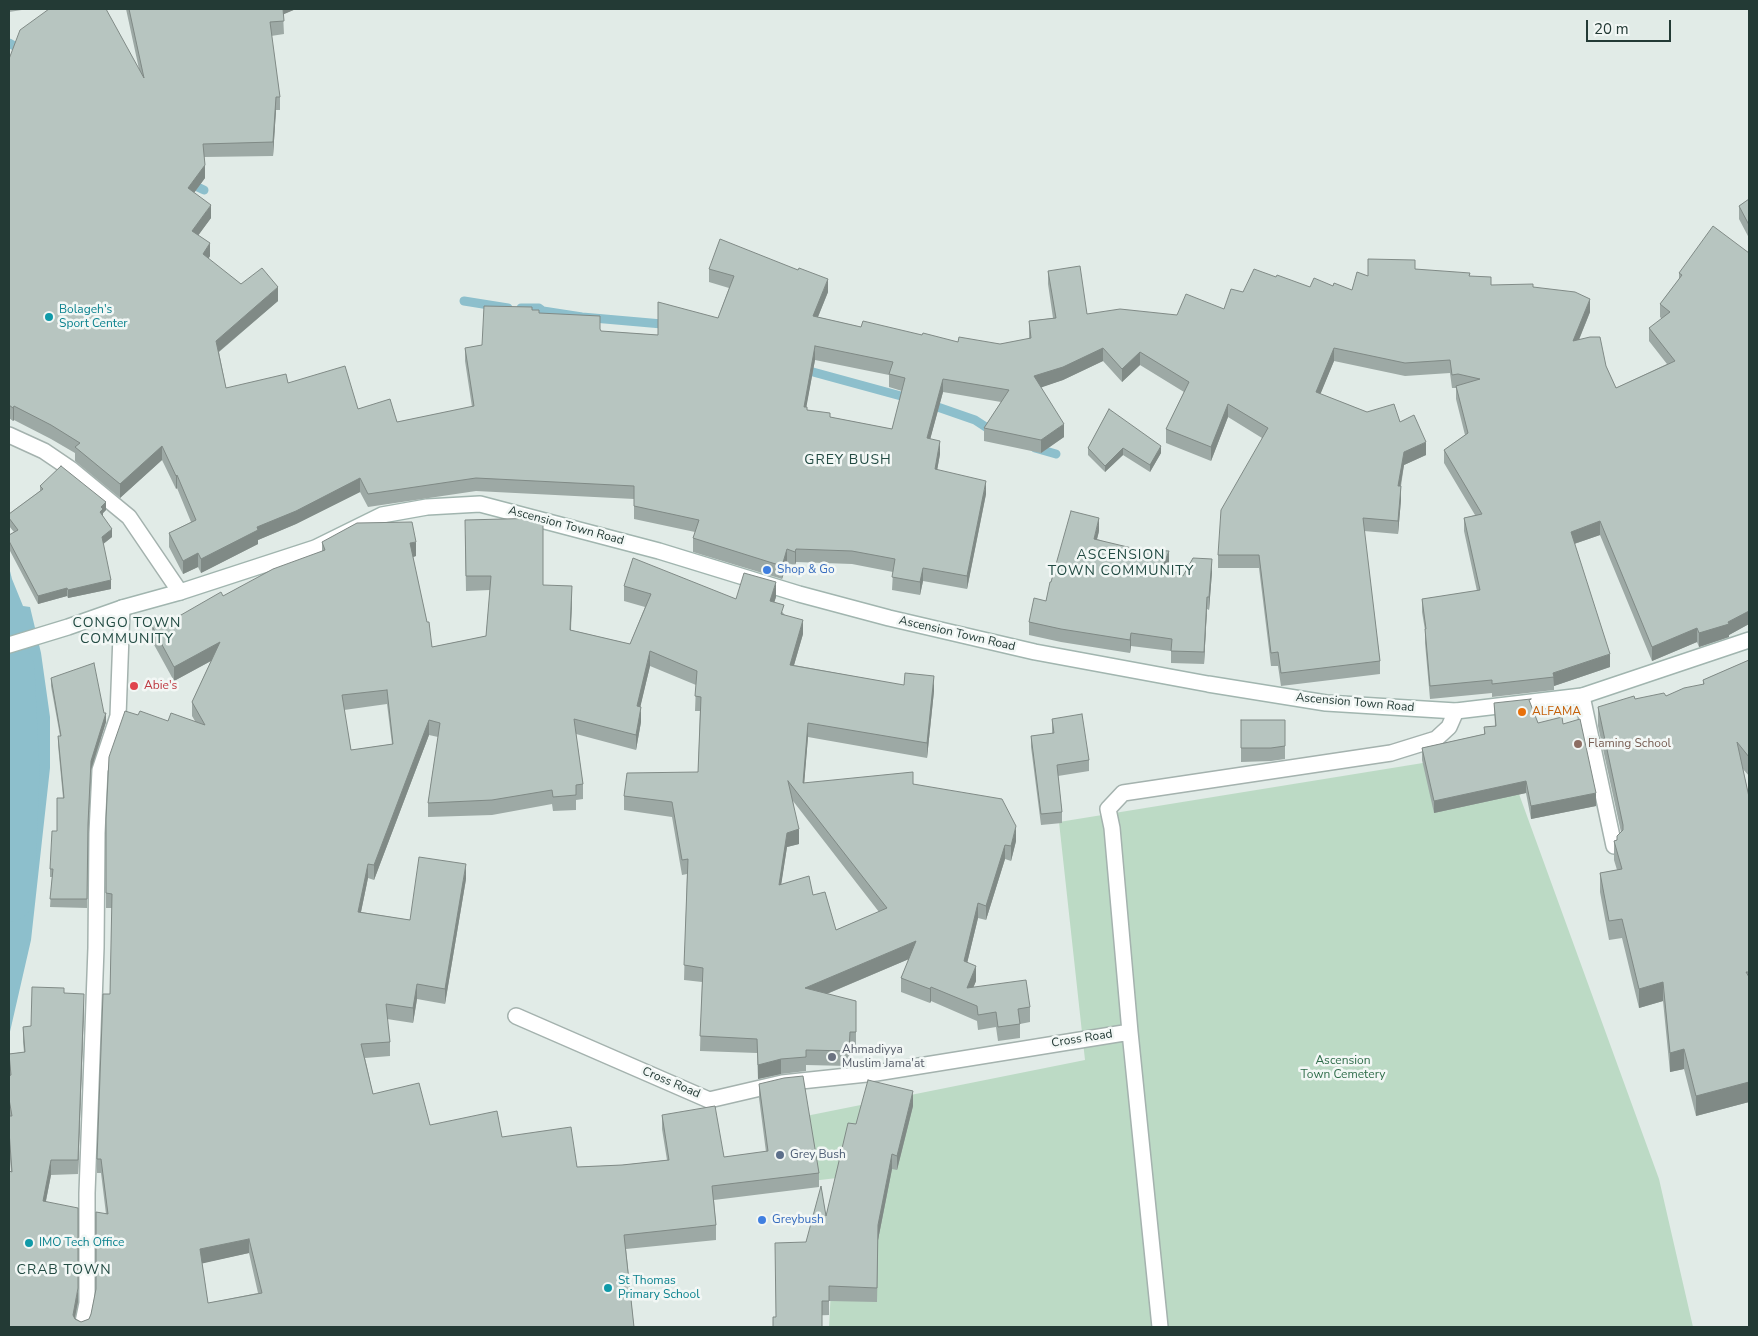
<!DOCTYPE html>
<style>
body{margin:0}
#map{position:relative;width:1758px;height:1336px;overflow:hidden;background:#e1ebe7;font-family:"Nunito Sans",sans-serif}
canvas{display:block}
.frame{position:absolute;inset:0;border:10px solid #233a35;pointer-events:none}
.scale{position:absolute;left:1586px;top:20px;width:85px;height:22px;box-sizing:border-box;border:2px solid #233a35;border-top:0;padding-left:6px;font-size:15px;line-height:18px;white-space:nowrap;color:#233a35;-webkit-text-stroke:4px #f2f7f5;paint-order:stroke}
</style>
<div id="map">
<canvas width="1758" height="1336"></canvas>
<div class="frame"></div>
<div class="scale">20 m</div>
</div>
<script>
const c = document.querySelector('canvas').getContext('2d');
c.lineJoin = 'round';
function paint(path, color) { c.fillStyle = color; c.fill(path, 'evenodd'); }
const toPath = rows => new Path2D(rows.map(r => 'M' + r).join(''));
function stroke(path, color, width, dash) { c.strokeStyle = color; c.lineWidth = width; c.lineCap = dash ? 'butt' : 'round'; c.setLineDash(dash || []); c.stroke(path); }
function drawText(font, color, halo, rows, align = 'center') {
  c.font = font + ' "Nunito Sans",sans-serif'; c.lineWidth = 5; c.setLineDash([]); c.textBaseline = 'middle'; c.strokeStyle = halo; c.fillStyle = color; for (const [text, x, y, turn = 0] of rows) {
    c.save(); c.translate(x, y); c.rotate((+turn || 0) * Math.PI / 180); c.textAlign = isNaN(turn) ? turn : align; if (halo) c.strokeText(text, 0, 0); c.fillText(text, 0, 0); c.restore();
  }
}
paint(toPath([
 [1503,750,1659,1179,1693,1327,829,1327,837,1178,760,1187,776,1122,1085,1060,1059,822]
]), '#bcdac5');
paint(toPath([
 [9,567,12,579,23,606,30,607,41,653,50,717,50,768,31,940,9,1036,9,865,15,816,9,775]
]), '#8dbfcc');
stroke(toPath([
 [9,43,18,48,22,52],
 [189,183,204,190],
 [464,301,508,308],
 [521,308,539,308,543,311,582,317,662,324,668,326],
 [802,369,912,399],
 [929,404,975,420,995,433],
 [1035,448,1056,454]
]), '#8dbfcc', 9);
stroke(toPath([
 [9,669,14,771,9,896]
]), '#8dbfcc', 51);
const lane = toPath([
 [1582,696,1614,846],
 [516,1016,709,1100,782,1083,876,1073,1130,1032],
 [1160,1327,1130,1032,1112,828,1108,809,1123,793,1391,753,1436,739,1449,727,1456,711]
]);
const street = toPath([
 [9,435,44,451,72,470,129,517,180,592],
 [82,1327,87,1303,87,1193,96,948,97,833,100,770,118,716,122,608]
]);
const secondary = toPath([
 [9,645,68,627,122,608,180,592,315,548,382,515,427,507,480,504,659,551,799,594,889,618,1035,652,1208,684,1326,703,1456,711,1582,696,1749,640]
]);
stroke(lane, '#a4b2ae', 18);
stroke(street, '#a4b2ae', 18);
stroke(secondary, '#a1b5af', 18);
stroke(lane, '#fff', 15);
stroke(street, '#fff', 15);
stroke(secondary, '#fff', 15);
paint(toPath([
 [9,9,28,9,9,12],
 [126,9,296,9,283,14,284,34,271,36,280,97,280,110,276,110,273,156,204,157,205,178,194,193,211,218,198,235,210,256,208,259,241,284,278,301,219,352,226,388,288,383,358,409,397,422,472,407,465,361,465,348,482,345,532,310,539,313,600,330,601,331,658,335,718,318,729,288,709,282,709,269,828,292,818,317,861,327,922,335,958,342,1000,344,1029,339,1029,321,1053,318,1048,284,1048,271,1087,314,1177,315,1224,309,1243,292,1276,277,1310,287,1333,286,1352,290,1368,276,1368,259,1415,269,1469,276,1491,285,1533,287,1590,312,1579,340,1606,366,1616,388,1667,364,1649,341,1649,328,1662,319,1660,317,1660,304,1679,279,1679,273,1749,253,1749,624,1729,635,1729,637,1699,647,1697,642,1652,661,1600,535,1574,544,1610,667,1554,686,1554,690,1492,697,1492,693,1430,699,1425,643,1425,630,1422,612,1422,599,1477,591,1464,531,1464,518,1475,515,1444,463,1444,450,1465,435,1456,399,1456,388,1452,388,1450,373,1405,376,1334,361,1320,394,1367,412,1400,422,1426,455,1404,465,1401,486,1401,500,1398,534,1364,531,1380,661,1380,674,1281,686,1278,666,1271,666,1259,568,1218,568,1218,555,1262,438,1228,417,1211,461,1166,443,1166,429,1184,392,1140,365,1122,382,1103,361,1063,380,1041,387,1064,437,1041,453,984,441,984,428,1001,402,943,392,930,439,940,454,937,470,986,494,967,589,923,581,920,595,892,590,893,572,852,564,796,562,795,565,787,563,782,579,693,552,693,538,695,532,634,519,634,499,476,491,368,507,360,492,296,524,258,540,258,544,201,573,198,567,183,574,169,547,169,533,191,522,177,488,176,489,162,460,120,498,75,461,75,453,51,439,14,420,13,421,9,418,9,59,139,69],
 [815,360,889,375,889,387,902,391,892,429,830,417,807,410,806,407],
 [1749,199,1749,238,1739,219,1739,206],
 [1109,409,1161,453,1150,472,1123,455,1105,472,1088,455,1088,448],
 [40,486,106,510,103,513,103,516,112,537,103,544,111,589,68,598,67,596,38,604,9,549,9,535,14,532,9,526,9,514,40,491],
 [1099,531,1097,539,1169,564,1167,568,1183,576,1212,572,1209,610,1207,609,1204,664,1171,663,1171,651,1131,646,1130,653,1061,642,1029,635,1029,622,1046,601,1051,582],
 [465,535,543,585,572,601,571,630,630,644,645,607,624,601,624,586,736,599,776,597,774,602,784,614,803,634,794,665,934,691,927,758,808,737,804,783,913,784,1016,841,1011,861,1005,859,986,920,978,918,967,963,976,981,973,988,1030,1007,1030,1022,1020,1024,1020,1038,998,1041,996,1027,978,1030,977,1021,931,1001,930,1003,901,992,901,978,909,959,827,994,856,1001,856,1047,850,1047,849,1066,806,1065,806,1071,781,1074,758,1079,757,1053,700,1051,702,982,684,980,687,874,682,875,672,817,624,810,624,796,698,772,700,711,695,711,696,685,650,666,640,707,641,722,636,750,576,734,583,784,583,799,576,800,576,810,553,811,552,804,492,815,428,817,428,803,438,737,429,735,374,880,368,878,361,912,410,920,466,879,445,1004,417,999,413,1023,387,1019,390,1042,390,1056,365,1058,373,1094,430,1125,502,1137,577,1167,622,1165,667,1160,662,1129,662,1115,724,1157,766,1152,759,1098,759,1084,819,1173,819,1187,714,1200,716,1225,716,1240,626,1249,634,1327,9,1327,11,1172,9,1146,9,1076,10,1076,9,1054,24,1052,23,1042,23,1027,31,1026,64,993,84,1008,78,1174,51,1175,46,1201,78,1302,75,1318,81,1322,89,1319,91,1314,96,1289,106,1214,101,1173,97,1173,97,1159,110,994,112,908,106,908,106,819,168,721,195,721,192,716,192,702,211,661,174,681,152,641,152,626,174,619,322,551,322,542,416,556,413,557,432,647,486,636,490,590,466,591],
 [387,704,392,744,351,750,344,710],
 [793,801,879,912,836,930,813,895,781,884,787,847,799,844],
 [249,1253,258,1293,208,1303,202,1263],
 [1749,660,1749,776,1743,769,1749,797,1749,1102,1696,1116,1684,1069,1670,1072,1663,1001,1639,1008,1622,938,1609,940,1600,892,1600,873,1617,870,1614,860,1614,841,1617,840,1617,836,1621,832,1598,726,1598,707,1635,699,1666,696,1703,684,1703,680],
 [51,678,104,713,106,722,91,770,88,833,87,908,50,907,52,877,50,877,50,869,63,798,58,745,58,736,60,736,51,686],
 [1494,703,1531,705,1538,723,1563,724,1596,806,1531,819,1526,793,1434,813,1422,760,1422,748,1484,734,1484,727,1495,726],
 [1052,719,1089,760,1089,771,1058,776,1062,812,1062,823,1041,825,1031,747,1031,736,1052,734],
 [1241,720,1285,720,1285,759,1271,761,1241,762],
 [913,1106,897,1170,892,1169,878,1240,877,1302,829,1301,829,1315,776,1317,806,1242,826,1216,856,1124]
]), '#9da9a5');
paint(toPath([
 [282,9,296,9,282,15],
 [276,97,276,110,273,156,273,142],
 [205,165,205,178,188,201,188,188],
 [211,205,211,218,192,244,192,231],
 [210,243,210,256,203,268,203,254],
 [828,279,828,292,813,329,813,316],
 [278,287,278,301,216,354,216,341],
 [1590,299,1590,312,1573,354,1573,341],
 [815,346,815,360,804,420,804,407],
 [1103,348,1103,361,1063,380,1034,390,1034,376],
 [1334,348,1334,361,1316,405,1316,392],
 [1140,352,1140,365,1122,382,1122,369],
 [943,379,943,392,927,451,927,438],
 [1228,404,1228,417,1211,461,1211,447],
 [14,406,14,420,13,421,13,408],
 [1064,424,1064,437,1041,453,1041,440],
 [940,441,940,454,935,482,935,469],
 [1426,442,1426,455,1404,465,1398,499,1398,486,1404,452],
 [162,446,162,460,120,498,120,484],
 [1161,446,1161,453,1150,472,1150,465],
 [1123,448,1123,455,1105,472,1105,466],
 [177,475,177,488,176,489,176,476],
 [360,478,360,492,296,524,258,540,258,544,201,573,201,559,257,527],
 [986,481,986,494,967,589,967,576],
 [1401,486,1401,500,1398,534,1398,521],
 [106,502,106,510,103,513,103,517,100,512,101,507],
 [1099,518,1099,531,1094,551,1094,539],
 [1600,521,1600,535,1571,545,1571,532],
 [112,529,112,537,102,545,102,537],
 [416,542,416,556,410,558,410,543],
 [787,549,787,563,782,579,782,566],
 [796,549,796,562,795,565,795,552],
 [1169,551,1169,564,1163,579,1163,566],
 [198,553,198,567,183,574,183,561],
 [1212,559,1212,572,1209,610,1209,597],
 [923,568,923,581,920,595,920,582],
 [111,580,111,589,68,598,68,590],
 [776,582,776,597,770,616,770,601],
 [572,586,572,601,570,645,570,630],
 [67,588,67,596,38,604,38,596],
 [1207,597,1207,609,1204,664,1204,652],
 [1749,611,1749,624,1729,635,1729,637,1699,647,1699,633,1728,622],
 [803,620,803,634,790,679,790,665],
 [1697,628,1697,642,1652,661,1652,647],
 [1131,633,1131,646,1130,653,1130,640],
 [220,642,220,656,174,681,174,667],
 [650,651,650,666,637,721,637,706],
 [1610,654,1610,667,1554,686,1553,673],
 [934,676,934,691,927,758,927,743],
 [641,707,641,722,636,750,636,735],
 [106,713,106,722,91,770,88,833,87,908,88,824,91,761],
 [429,720,429,735,374,880,374,865],
 [808,723,808,737,803,798,803,783],
 [1526,781,1526,793,1434,813,1434,801],
 [1596,793,1596,806,1531,819,1531,806],
 [1016,826,1016,841,1011,861,1011,846],
 [799,829,799,844,787,847,779,899,779,885,787,833],
 [1005,845,1005,859,986,920,986,906],
 [368,864,368,878,358,926,358,912],
 [466,864,466,879,445,1004,445,989],
 [978,903,978,918,964,976,964,961],
 [916,941,916,956,805,1003,805,988],
 [976,966,976,981,967,1003,967,988],
 [1663,982,1663,1001,1639,1008,1639,989],
 [417,984,417,999,413,1023,413,1008],
 [931,987,931,1001,930,1003,930,989],
 [84,994,84,1008,78,1174,78,1160],
 [1684,1049,1684,1069,1670,1072,1670,1053],
 [781,1059,781,1074,758,1079,758,1065],
 [1749,1082,1749,1102,1696,1116,1696,1096],
 [913,1091,913,1106,897,1170,897,1156],
 [892,1154,892,1169,878,1240,877,1302,878,1225],
 [51,1160,51,1175,43,1215,43,1201],
 [249,1239,249,1253,200,1264,200,1249],
 [78,1288,78,1302,73,1327,73,1315]
]), '#808a86');
const building = toPath([
 [49,9,106,9,144,78,129,9,283,9,284,21,270,22,280,97,276,97,273,142,203,144,205,165,188,188,211,205,192,231,210,243,203,254,241,284,262,268,278,287,216,341,226,388,286,374,288,383,345,366,358,409,390,399,397,422,474,406,465,348,482,345,484,306,532,307,532,310,539,310,539,313,600,316,600,329,601,331,658,335,658,302,718,318,734,276,709,269,720,239,798,270,799,268,828,279,813,316,861,327,863,321,922,335,923,333,958,342,959,337,1000,344,1031,338,1029,321,1056,318,1048,271,1080,266,1087,314,1120,309,1177,315,1186,294,1224,309,1231,289,1243,292,1254,269,1276,277,1277,275,1310,287,1314,278,1333,286,1334,283,1352,290,1357,272,1368,276,1368,259,1415,260,1415,269,1470,273,1469,276,1491,277,1491,285,1533,284,1533,287,1575,292,1590,299,1573,341,1590,337,1600,337,1606,366,1616,388,1675,361,1649,328,1670,312,1660,304,1682,275,1679,273,1713,226,1749,253,1749,611,1728,622,1729,624,1699,633,1697,628,1652,647,1600,521,1571,532,1610,654,1553,673,1554,677,1492,684,1492,680,1430,686,1425,629,1426,629,1422,599,1480,590,1464,518,1482,514,1444,450,1468,433,1456,386,1480,379,1458,374,1452,375,1450,360,1405,363,1334,348,1316,392,1367,412,1394,404,1400,422,1414,415,1426,442,1404,452,1398,486,1401,486,1398,521,1363,518,1380,661,1281,673,1278,652,1271,653,1259,555,1218,555,1221,510,1268,428,1228,404,1211,447,1166,429,1189,382,1140,352,1122,369,1103,348,1063,367,1034,376,1064,424,1041,440,984,428,1009,390,943,379,927,438,940,441,935,469,986,481,967,576,923,568,920,582,892,577,895,559,852,551,796,549,795,552,787,549,782,566,693,538,699,520,634,506,634,486,476,478,368,494,360,478,296,511,257,527,258,530,201,559,198,553,183,561,169,533,196,520,177,475,176,476,162,446,120,484,75,447,80,443,51,425,14,406,13,408,9,405,9,59,20,30,49,9],
 [815,346,893,362,889,374,905,378,892,429,830,417,830,413,807,410,807,407,804,407,815,346],
 [1749,199,1749,225,1739,206,1749,199],
 [1109,409,1161,446,1150,465,1123,448,1105,466,1088,448,1109,409],
 [61,466,106,502,101,507,103,509,100,512,112,529,102,537,111,580,68,590,67,588,38,596,9,541,9,535,18,530,9,518,9,514,43,489,40,486,61,466],
 [1071,511,1099,518,1094,539,1136,549,1169,551,1163,566,1183,576,1193,558,1212,559,1209,597,1207,597,1204,652,1171,651,1172,639,1131,633,1130,640,1061,629,1029,622,1034,598,1046,601,1050,582,1051,582,1071,511],
 [543,518,543,585,572,586,570,630,630,644,651,594,624,586,633,558,736,599,744,573,776,582,770,601,784,605,781,614,803,620,790,665,904,685,905,673,934,676,927,743,808,723,803,783,913,772,913,784,1002,799,1016,826,1011,846,1005,845,986,906,978,903,964,961,976,966,967,988,1026,980,1030,1007,1018,1009,1020,1024,998,1027,996,1012,978,1015,977,1006,931,987,930,989,901,978,916,941,805,988,856,1001,856,1032,850,1032,849,1051,806,1050,806,1057,781,1059,758,1065,757,1039,700,1036,703,968,684,965,688,859,682,860,672,802,624,796,627,773,698,772,701,697,695,696,697,671,650,651,637,706,641,707,636,735,574,719,583,784,576,785,576,795,553,797,552,790,492,800,428,803,440,723,429,720,374,865,368,864,358,912,410,920,419,857,466,864,445,989,417,984,413,1008,386,1004,390,1042,361,1044,373,1094,419,1083,430,1125,497,1111,502,1137,571,1127,577,1167,622,1165,669,1160,662,1115,715,1106,724,1157,768,1151,759,1084,784,1078,803,1076,819,1173,712,1186,716,1225,624,1235,634,1327,9,1327,9,1171,12,1172,9,1131,9,1116,12,1116,9,1099,9,1076,11,1075,9,1054,25,1052,23,1027,31,1026,32,987,64,988,64,993,84,994,78,1160,51,1160,43,1201,78,1208,78,1288,73,1315,75,1319,81,1322,89,1319,91,1314,96,1289,96,1212,108,1214,101,1159,97,1159,103,994,110,994,112,894,106,893,106,819,109,757,125,711,138,715,140,711,168,721,171,713,205,725,192,702,220,642,174,667,152,626,172,615,174,619,221,592,223,596,273,569,325,550,322,542,357,523,412,522,416,542,410,543,427,622,429,622,432,647,486,636,491,576,466,576,465,520,543,518],
 [387,690,393,744,351,750,342,695,387,690],
 [788,781,887,908,836,930,825,892,813,895,809,876,779,885,787,833,799,829,788,781],
 [249,1239,262,1293,208,1303,200,1249,249,1239],
 [1749,660,1749,757,1737,742,1749,797,1749,972,1746,972,1749,977,1749,1082,1696,1096,1684,1049,1670,1053,1663,982,1639,989,1622,919,1609,921,1600,873,1622,869,1614,841,1617,840,1617,836,1623,830,1623,825,1598,707,1634,696,1635,699,1664,693,1666,696,1684,688,1704,684,1703,680,1749,660],
 [94,663,104,713,106,713,91,761,88,824,87,899,50,899,53,869,50,869,52,831,57,831,57,798,64,798,58,736,61,736,51,678,94,663],
 [1531,699,1529,700,1538,723,1562,717,1563,724,1580,719,1596,793,1531,806,1526,781,1434,801,1422,748,1485,734,1484,727,1496,726,1494,703,1531,699],
 [1082,714,1089,760,1057,765,1062,812,1041,814,1031,736,1054,733,1052,719,1082,714],
 [1241,720,1285,720,1285,746,1271,748,1241,748,1241,720],
 [868,1080,913,1091,897,1156,892,1154,878,1225,877,1288,829,1286,829,1301,822,1301,822,1327,773,1327,773,1317,776,1317,775,1243,806,1242,821,1186,826,1216,848,1123,856,1124,868,1080]
]);
paint(building, '#b7c5c0');
stroke(building, '#808a86', 1);
for (const [x, y, r, color] of [
 [49,317,5,"#0f9aa8"],
 [767,570,5,"#3f7fe0"],
 [134,686,5,"#e0444e"],
 [1522,712,5,"#e8710a"],
 [1578,744,5,"#8d6e63"],
 [832,1057,5,"#6b7280"],
 [780,1155,5,"#5c6f8a"],
 [762,1220,5,"#3f7fe0"],
 [29,1243,5,"#0f9aa8"],
 [608,1288,5,"#0f9aa8"]
]) { const dot = new Path2D(); dot.arc(x, y, r, 0, 2 * Math.PI); c.fillStyle = color; c.fill(dot); stroke(dot, '#f2f7f5', 2); }
drawText('12px', '#0d838f', '#f2f7f5', [
 ["Bolageh's",59,310],
 ["Sport Center",59,324],
 ["IMO Tech Office",39,1243],
 ["St Thomas",618,1281],
 ["Primary School",618,1295]
], 'left');
drawText('12px', '#233a35', '#f2f7f5', [
 ["Ascension Town Road",566,526,15],
 ["Ascension Town Road",957,634,13],
 ["Ascension Town Road",1355,703,5],
 ["Cross Road",1082,1039,-9],
 ["Cross Road",671,1083,23]
]);
drawText('12px', '#366cbe', '#f2f7f5', [
 ["Shop & Go",777,570],
 ["Greybush",772,1220]
], 'left');
drawText('12px', '#be3a42', '#f2f7f5', [
 ["Abie's",144,686]
], 'left');
drawText('12px', '#c56008', '#f2f7f5', [
 ["ALFAMA",1532,712]
], 'left');
drawText('12px', '#785e54', '#f2f7f5', [
 ["Flaming School",1588,744]
], 'left');
drawText('12px', '#5b616d', '#f2f7f5', [
 ["Ahmadiyya",842,1050],
 ["Muslim Jama'at",842,1064]
], 'left');
drawText('12px', '#306d4b', '#f2f7f5', [
 ["Ascension",1343,1061],
 ["Town Cemetery",1343,1075]
]);
drawText('12px', '#4e5e75', '#f2f7f5', [
 ["Grey Bush",790,1155]
], 'left');
c.letterSpacing = '1px';
drawText('14px', '#214a42', '#f2f7f5', [
 ["GREY BUSH",848,461],
 ["ASCENSION",1121,556],
 ["TOWN COMMUNITY",1121,572],
 ["CONGO TOWN",127,624],
 ["COMMUNITY",127,640],
 ["CRAB TOWN",64,1271]
]);
c.letterSpacing = '0px';
</script>
